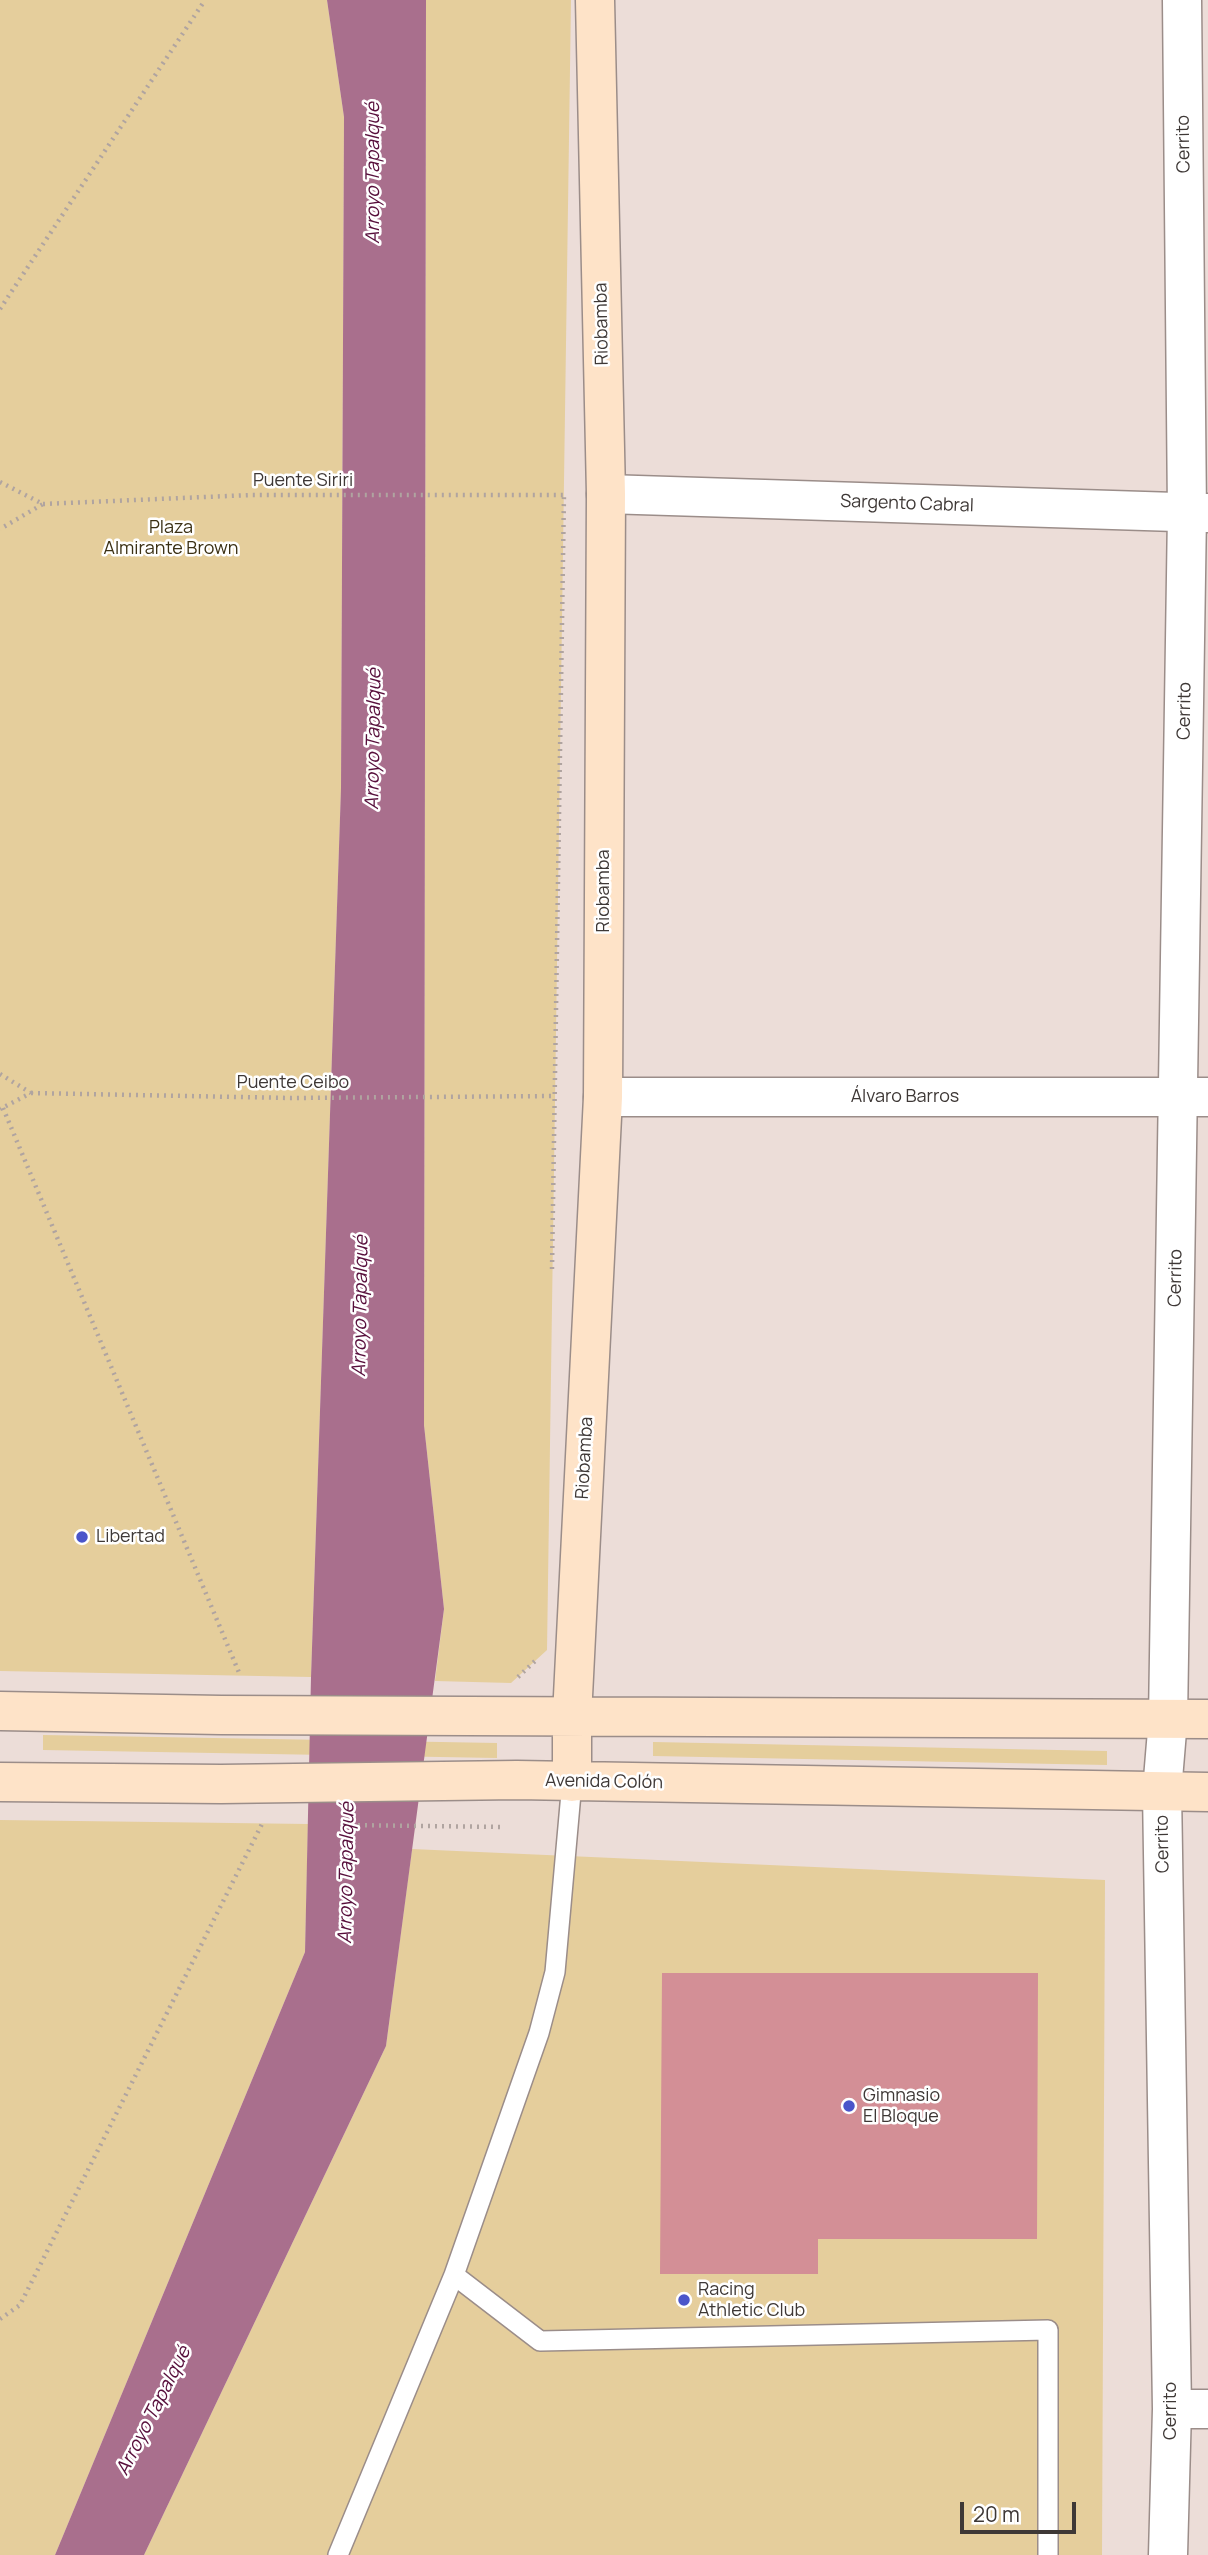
<!DOCTYPE html>
<meta charset="utf-8">
<style>
body{margin:0}
#map{position:relative;width:1208px;height:2555px;overflow:hidden;background:#ecddd8;font-family:Manrope,sans-serif}
canvas{display:block}
.scale{position:absolute;left:960px;top:2502px;width:116px;height:32px;box-sizing:border-box;border:4px solid #3e3836;border-top:0;padding-left:9px;font-size:21px;line-height:24px;white-space:nowrap;color:#3e3836;-webkit-text-stroke:5px #fff;paint-order:stroke}
</style>
<div id="map">
<canvas width="1208" height="2555"></canvas>
<div class="scale">20 m</div>
</div>
<script>
const c = document.querySelector('canvas').getContext('2d');
c.lineJoin = 'round';
function paint(path, color) { c.fillStyle = color; c.fill(path, 'evenodd'); }
const toPath = rows => new Path2D(rows.map(r => 'M' + r).join(''));
function stroke(path, color, width, dash) { c.strokeStyle = color; c.lineWidth = width; c.lineCap = dash ? 'butt' : 'round'; c.setLineDash(dash || []); c.stroke(path); }
function drawText(font, color, halo, rows, align = 'center') {
  c.font = font + ' Manrope,sans-serif'; c.lineWidth = 5; c.setLineDash([]); c.textBaseline = 'middle'; c.strokeStyle = halo; c.fillStyle = color; for (const [text, x, y, turn = 0] of rows) {
    c.save(); c.translate(x, y); c.rotate((+turn || 0) * Math.PI / 180); c.textAlign = isNaN(turn) ? turn : align; if (halo) c.strokeText(text, 0, 0); c.fillText(text, 0, 0); c.restore();
  }
}
paint(toPath([
 [0,0,327,0,344,117,341,789,311,1677,0,1671],
 [426,0,571,0,547,1650,511,1683,435,1681,444,1609,424,1425],
 [43,1735,497,1743,497,1758,43,1750],
 [653,1742,1107,1751,1107,1765,653,1756],
 [0,1820,308,1824,305,1952,55,2555,0,2555],
 [412,1849,1105,1880,1102,2555,144,2555,386,2046]
]), '#e5ce9c');
paint(toPath([
 [327,0,426,0,424,1425,444,1609,386,2046,144,2555,55,2555,305,1952,311,1677,341,788,344,117]
]), '#a96f8d');
paint(toPath([
 [662,1973,1038,1973,1037,2239,818,2239,818,2274,660,2274]
]), '#d38f96');
const lane = toPath([
 [454,2275,540,2341,1048,2330,1048,2555],
 [338,2555,454,2275,539,2033,555,1972,572,1782]
]);
const street = toPath([
 [606,494,1208,513],
 [603,1097,1208,1097],
 [1172,2409,1208,2409],
 [1168,2555,1172,2409,1162,1791,1168,1719,1187,513,1182,0]
]);
const secondary = toPath([
 [0,1711,221,1715,1208,1719],
 [0,1782,221,1784,517,1780,1208,1792],
 [572,1782,572,1716,603,1097,606,494,595,0]
]);
stroke(lane, '#9b8d89', 22);
stroke(street, '#9b8d89', 41);
stroke(secondary, '#9b8d89', 41);
stroke(toPath([
 [0,309,205,0],
 [0,482,43,504,0,529],
 [43,504,251,495,564,495],
 [0,1074,31,1093,0,1109],
 [31,1093,291,1098,555,1096],
 [3,1108,240,1675],
 [552,1269,564,494],
 [518,1677,535,1661],
 [344,1825,504,1827],
 [0,2319,20,2305,262,1824]
]), '#b0a4a0', 4.5, [2, 5]);
stroke(lane, '#fff', 19);
stroke(street, '#fff', 38);
stroke(secondary, '#fee3c8', 38);
for (const [x, y, r, color] of [
 [82,1537,7,"#4a55ca"],
 [849,2106,7,"#4a55ca"],
 [684,2300,7,"#4a55ca"]
]) { const dot = new Path2D(); dot.arc(x, y, r, 0, 2 * Math.PI); c.fillStyle = color; c.fill(dot); stroke(dot, '#fff', 2.5); }
drawText('18px', '#3e3836', '#fff', [
 ["Cerrito",1184,144,-91],
 ["Riobamba",602,324,-91],
 ["Puente Siriri",303,481],
 ["Sargento Cabral",907,504,2],
 ["Cerrito",1185,711,-89],
 ["Riobamba",604,891,-90],
 ["Puente Ceibo",293,1083],
 ["Álvaro Barros",905,1097],
 ["Cerrito",1176,1278,-89],
 ["Riobamba",585,1458,-87],
 ["Avenida Colón",604,1782,1],
 ["Cerrito",1163,1844,-91],
 ["Cerrito",1171,2411,-90]
]);
drawText('18px', '#3b3014', '#fff', [
 ["Plaza",171,528],
 ["Almirante Brown",171,549]
]);
drawText('18px', '#3e3836', '#fff', [
 ["Libertad",96,1537],
 ["Gimnasio",863,2096],
 ["El Bloque",863,2117],
 ["Racing",698,2290],
 ["Athletic Club",698,2311]
], 'left');
drawText('italic 19px', '#570e3b', '#fff', [
 ["Arroyo Tapalqué",374,173,-90],
 ["Arroyo Tapalqué",374,739,-89],
 ["Arroyo Tapalqué",361,1306,-89],
 ["Arroyo Tapalqué",347,1873,-89],
 ["Arroyo Tapalqué",154,2411,-63]
]);
</script>
